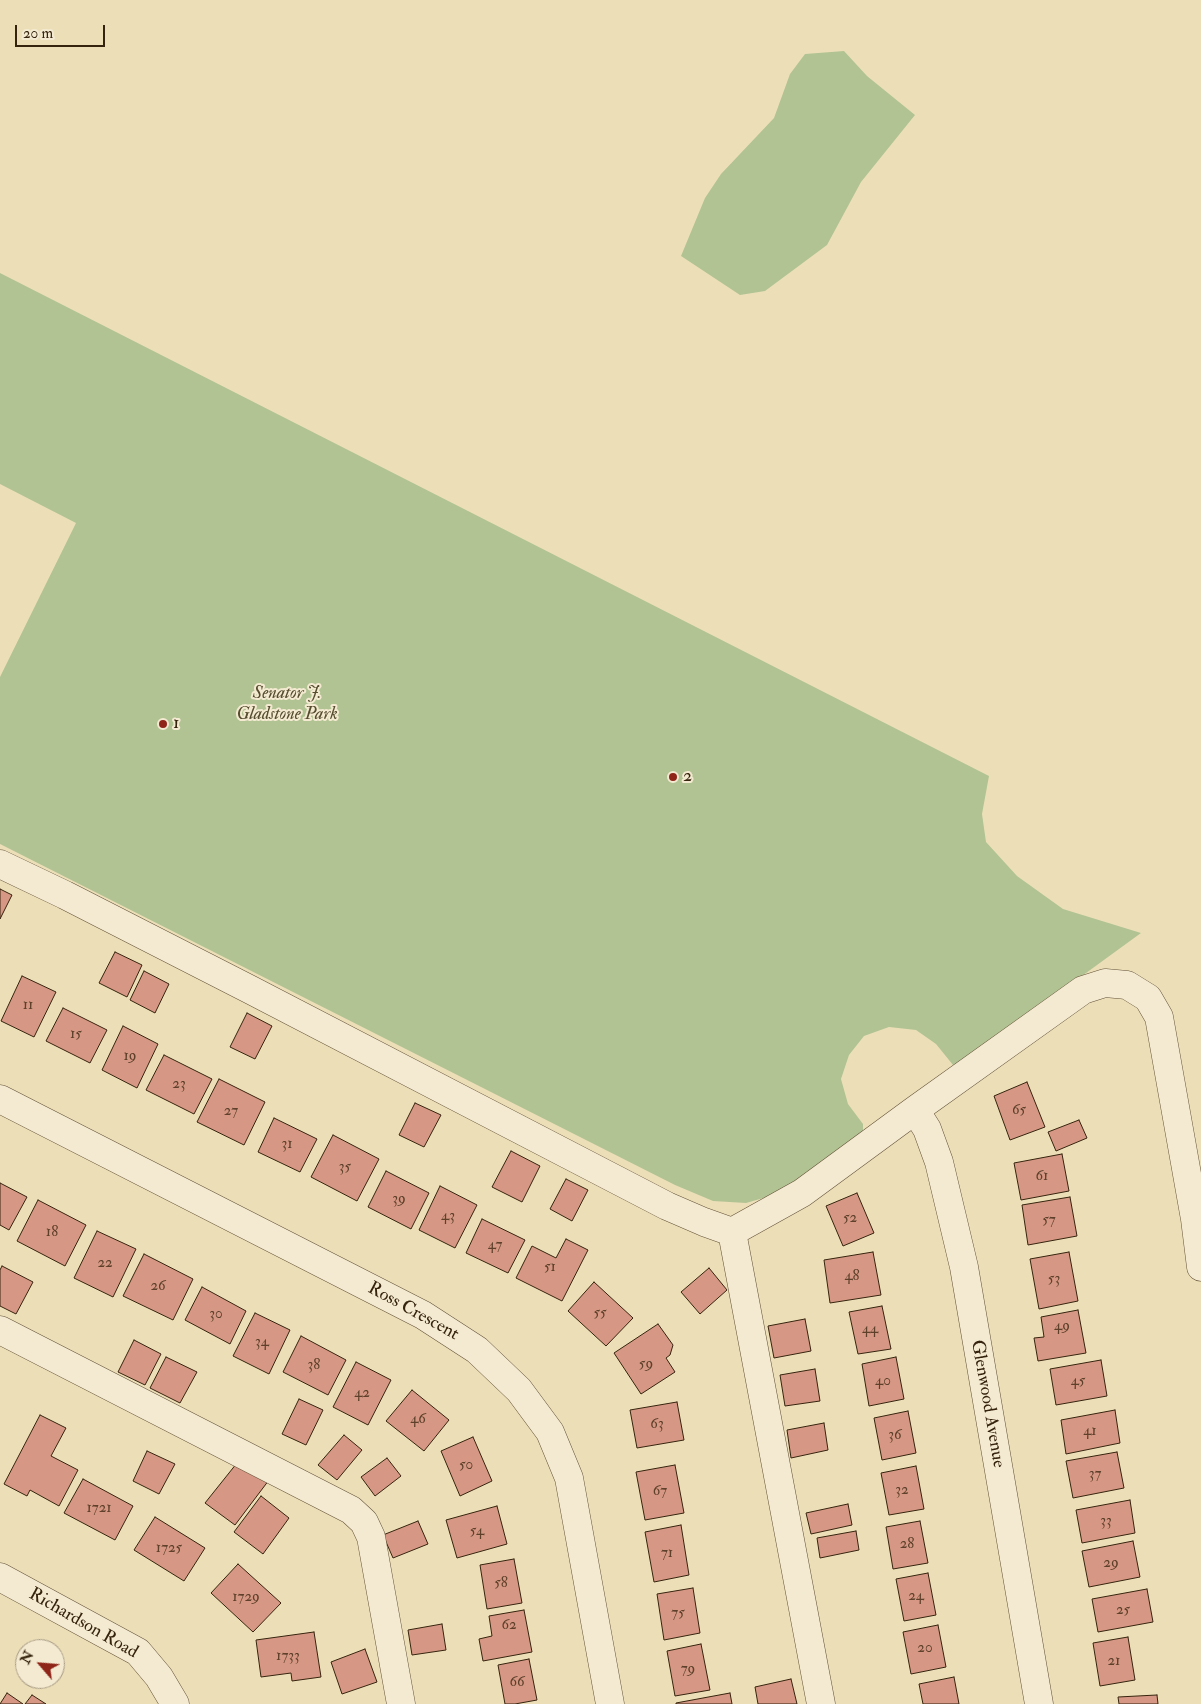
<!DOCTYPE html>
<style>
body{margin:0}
#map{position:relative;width:1201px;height:1704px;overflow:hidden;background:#ecdfb8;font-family:"IM FELL Double Pica",serif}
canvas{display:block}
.north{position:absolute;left:15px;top:1639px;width:50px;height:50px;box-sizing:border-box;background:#f3ead1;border:1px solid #a79a83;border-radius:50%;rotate:297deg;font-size:14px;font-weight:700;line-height:20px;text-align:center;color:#36230d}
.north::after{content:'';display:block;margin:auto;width:18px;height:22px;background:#8f2418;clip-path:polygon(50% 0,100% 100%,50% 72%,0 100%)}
.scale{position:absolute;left:15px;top:25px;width:90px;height:22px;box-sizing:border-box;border:2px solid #36230d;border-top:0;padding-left:6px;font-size:15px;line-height:18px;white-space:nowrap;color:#36230d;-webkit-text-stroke:4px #f3ead1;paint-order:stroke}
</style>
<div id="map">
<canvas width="1201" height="1704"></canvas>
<div class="north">N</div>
<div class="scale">20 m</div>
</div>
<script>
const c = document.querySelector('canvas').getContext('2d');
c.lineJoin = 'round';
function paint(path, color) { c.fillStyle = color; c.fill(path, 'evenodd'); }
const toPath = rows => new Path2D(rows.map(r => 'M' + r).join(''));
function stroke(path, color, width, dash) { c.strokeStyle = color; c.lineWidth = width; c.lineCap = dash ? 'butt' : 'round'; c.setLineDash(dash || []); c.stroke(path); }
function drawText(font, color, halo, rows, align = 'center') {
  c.font = font + ' "IM FELL Double Pica",serif'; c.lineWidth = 4; c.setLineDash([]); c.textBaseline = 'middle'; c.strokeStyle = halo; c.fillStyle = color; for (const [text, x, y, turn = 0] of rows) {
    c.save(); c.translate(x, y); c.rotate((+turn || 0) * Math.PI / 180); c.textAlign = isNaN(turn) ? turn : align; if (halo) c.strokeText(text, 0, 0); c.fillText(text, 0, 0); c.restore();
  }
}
paint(toPath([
 [844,51,867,76,915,115,861,182,827,245,765,291,740,295,681,256,705,198,721,174,774,118,790,74,805,54],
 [0,273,989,776,982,814,986,842,1017,876,1063,909,1141,933,961,1064,953,1065,936,1044,916,1030,889,1027,864,1036,849,1055,841,1079,848,1104,863,1124,863,1131,807,1177,777,1194,746,1203,713,1201,675,1185,0,844,0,677,76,523,0,484]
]), '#b2c393');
const building = toPath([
 [0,889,12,895,0,919,0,889],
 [115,952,142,965,127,997,99,983,115,952],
 [144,971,169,984,155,1013,130,1000,144,971],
 [22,976,56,992,34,1037,1,1021,22,976],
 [63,1008,107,1030,90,1063,46,1041,63,1008],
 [247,1013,272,1026,255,1059,230,1047,247,1013],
 [123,1026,158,1044,137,1088,102,1070,123,1026],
 [164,1055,212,1079,194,1114,146,1090,164,1055],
 [219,1079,265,1102,244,1145,197,1122,219,1079],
 [1027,1082,1045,1127,1010,1140,994,1096,1027,1082],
 [415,1103,441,1115,424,1147,399,1135,415,1103],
 [274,1118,317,1139,300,1172,258,1152,274,1118],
 [1079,1120,1087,1138,1056,1151,1048,1132,1079,1120],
 [333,1135,379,1159,357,1201,311,1177,333,1135],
 [511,1151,540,1166,522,1202,492,1187,511,1151],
 [1062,1154,1069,1191,1021,1200,1014,1163,1062,1154],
 [386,1171,429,1193,411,1229,368,1207,386,1171],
 [566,1179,588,1190,572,1221,550,1209,566,1179],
 [0,1183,27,1197,9,1230,0,1225,0,1183],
 [440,1186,477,1205,455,1248,419,1230,440,1186],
 [857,1193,874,1233,843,1246,826,1206,857,1193],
 [1070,1197,1077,1236,1028,1245,1022,1205,1070,1197],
 [38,1200,86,1225,65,1266,17,1241,38,1200],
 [482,1219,525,1240,508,1273,466,1253,482,1219],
 [97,1231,136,1249,113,1297,74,1278,97,1231],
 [566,1239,588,1250,562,1301,516,1278,532,1246,556,1258,566,1239],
 [873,1252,881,1295,830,1303,824,1260,873,1252],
 [1069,1252,1078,1301,1039,1309,1030,1259,1069,1252],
 [144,1254,193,1279,173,1320,123,1296,144,1254],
 [2,1266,33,1282,16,1314,0,1306,0,1270,2,1266],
 [709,1268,727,1290,700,1314,681,1292,709,1268],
 [594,1282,633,1318,606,1346,568,1311,594,1282],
 [202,1287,246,1311,230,1344,185,1320,202,1287],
 [882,1306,891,1349,858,1354,849,1312,882,1306],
 [1078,1310,1086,1353,1038,1361,1034,1338,1044,1337,1041,1317,1078,1310],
 [255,1313,290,1330,269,1374,233,1356,255,1313],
 [805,1319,811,1351,774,1358,768,1326,805,1319],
 [658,1324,673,1345,670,1355,666,1358,675,1372,641,1394,614,1353,658,1324],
 [301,1336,346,1360,328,1395,283,1372,301,1336],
 [134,1340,161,1354,145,1385,118,1372,134,1340],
 [166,1357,197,1372,180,1403,150,1388,166,1357],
 [896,1357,904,1399,869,1406,862,1364,896,1357],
 [1101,1360,1107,1396,1056,1405,1050,1369,1101,1360],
 [356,1362,391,1380,368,1425,333,1407,356,1362],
 [815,1369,820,1401,785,1406,780,1375,815,1369],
 [412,1390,449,1420,424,1451,386,1421,412,1390],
 [299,1399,323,1410,306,1445,282,1434,299,1399],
 [677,1402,684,1440,637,1448,630,1410,677,1402],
 [1115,1410,1120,1443,1066,1454,1061,1420,1115,1410],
 [908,1411,916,1453,882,1460,874,1418,908,1411],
 [40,1415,66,1428,51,1456,78,1470,59,1506,30,1490,27,1496,4,1484,40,1415],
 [824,1423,828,1450,791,1458,787,1430,824,1423],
 [344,1435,362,1450,337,1480,318,1465,344,1435],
 [473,1437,492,1481,460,1496,441,1451,473,1437],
 [147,1451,175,1464,159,1494,133,1481,147,1451],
 [1117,1452,1124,1488,1073,1498,1066,1461,1117,1452],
 [387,1458,401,1476,375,1496,361,1477,387,1458],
 [237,1463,269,1480,235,1525,205,1503,237,1463],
 [675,1465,684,1513,645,1520,636,1472,675,1465],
 [916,1466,924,1509,889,1515,881,1473,916,1466],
 [83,1479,133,1506,115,1540,64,1513,83,1479],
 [261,1496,289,1518,263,1554,234,1532,261,1496],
 [1130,1500,1135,1533,1082,1543,1076,1510,1130,1500],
 [848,1504,852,1525,811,1534,806,1513,848,1504],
 [497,1506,507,1544,457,1558,446,1520,497,1506],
 [155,1517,205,1548,184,1581,134,1550,155,1517],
 [418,1521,428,1544,393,1558,383,1535,418,1521],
 [920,1521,928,1563,893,1569,886,1527,920,1521],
 [681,1525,689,1575,654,1582,645,1532,681,1525],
 [856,1531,859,1550,820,1558,817,1538,856,1531],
 [1133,1541,1140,1577,1089,1587,1082,1551,1133,1541],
 [514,1559,522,1603,487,1609,480,1565,514,1559],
 [238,1564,281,1603,253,1632,211,1593,238,1564],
 [928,1573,936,1615,904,1621,896,1579,928,1573],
 [693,1588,700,1633,664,1640,657,1594,693,1588],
 [1147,1589,1153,1622,1098,1632,1092,1599,1147,1589],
 [524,1610,532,1652,483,1661,479,1639,492,1636,489,1616,524,1610],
 [442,1624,446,1650,412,1655,408,1630,442,1624],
 [938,1625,946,1667,911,1674,903,1632,938,1625],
 [314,1632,321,1677,292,1681,291,1673,261,1677,256,1640,314,1632],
 [1128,1637,1135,1680,1100,1686,1093,1643,1128,1637],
 [701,1644,710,1690,675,1696,667,1651,701,1644],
 [365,1649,377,1682,342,1694,331,1662,365,1649],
 [529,1659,537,1700,515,1704,505,1704,498,1665,529,1659],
 [954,1677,959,1704,923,1704,919,1684,954,1677],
 [791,1679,797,1704,758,1704,755,1687,791,1679],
 [7,1693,23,1704,0,1704,7,1693],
 [730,1693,732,1704,676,1704,676,1703,730,1693],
 [32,1695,46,1704,25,1704,32,1695],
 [1157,1695,1158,1704,1119,1704,1118,1697,1157,1695]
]);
paint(building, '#d69884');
stroke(building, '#36230d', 1);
const minor = toPath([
 [0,864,65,895,249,989,667,1206,704,1222,732,1232,802,1193,915,1110,1083,990,1105,983,1127,985,1148,998,1159,1017,1195,1219,1201,1267],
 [0,1099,423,1315,477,1350,519,1390,550,1432,569,1478,610,1704],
 [915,1110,927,1129,939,1162,964,1267,1039,1704],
 [732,1232,821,1704],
 [0,1330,351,1510,364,1522,371,1537,401,1704],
 [0,1577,138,1652,159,1677,175,1704]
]);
stroke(minor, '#645238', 29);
stroke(minor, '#f3ead1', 28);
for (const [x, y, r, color] of [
 [163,724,5,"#8f2418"],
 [673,777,5,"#8f2418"]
]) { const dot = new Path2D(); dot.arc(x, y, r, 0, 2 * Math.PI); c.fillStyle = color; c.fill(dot); stroke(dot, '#f3ead1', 2); }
drawText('15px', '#5e402b', null, [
 ["11",28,1006],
 ["15",76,1035],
 ["19",130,1057],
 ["23",179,1085],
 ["65",1019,1111],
 ["27",231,1112],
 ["31",287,1145],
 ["35",345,1168],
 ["61",1042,1177],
 ["39",399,1200],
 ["43",448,1217],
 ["52",850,1219],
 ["57",1049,1221],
 ["18",52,1233],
 ["47",495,1246],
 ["22",105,1264],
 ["51",550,1268],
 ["48",852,1277],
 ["53",1054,1280],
 ["26",158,1287],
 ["55",600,1314],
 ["30",216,1315],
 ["49",1062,1327],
 ["44",870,1330],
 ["34",262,1343],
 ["59",646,1365],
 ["38",314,1366],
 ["40",883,1382],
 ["45",1078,1382],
 ["42",362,1394],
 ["46",418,1420],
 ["63",657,1425],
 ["41",1090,1432],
 ["36",895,1436],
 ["50",466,1466],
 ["37",1095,1475],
 ["32",902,1491],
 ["67",660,1492],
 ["1721",99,1509],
 ["33",1106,1522],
 ["54",477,1532],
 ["28",907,1545],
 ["1725",169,1549],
 ["71",667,1554],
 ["29",1111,1564],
 ["58",501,1584],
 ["24",916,1597],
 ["1729",246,1598],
 ["25",1123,1611],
 ["75",678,1614],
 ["62",509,1626],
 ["20",925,1649],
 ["1733",288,1657],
 ["21",1114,1662],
 ["79",688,1670],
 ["66",517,1683]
]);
drawText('italic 18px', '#554b2e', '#f3ead1', [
 ["Senator J.",287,694],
 ["Gladstone Park",287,715]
]);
drawText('18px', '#36230d', '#f3ead1', [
 ["1",173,724],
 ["2",683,777]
], 'left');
drawText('18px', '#36230d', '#f3ead1', [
 ["Ross Crescent",413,1312,29],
 ["Glenwood Avenue",987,1404,80],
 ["Richardson Road",83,1624,30]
]);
</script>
